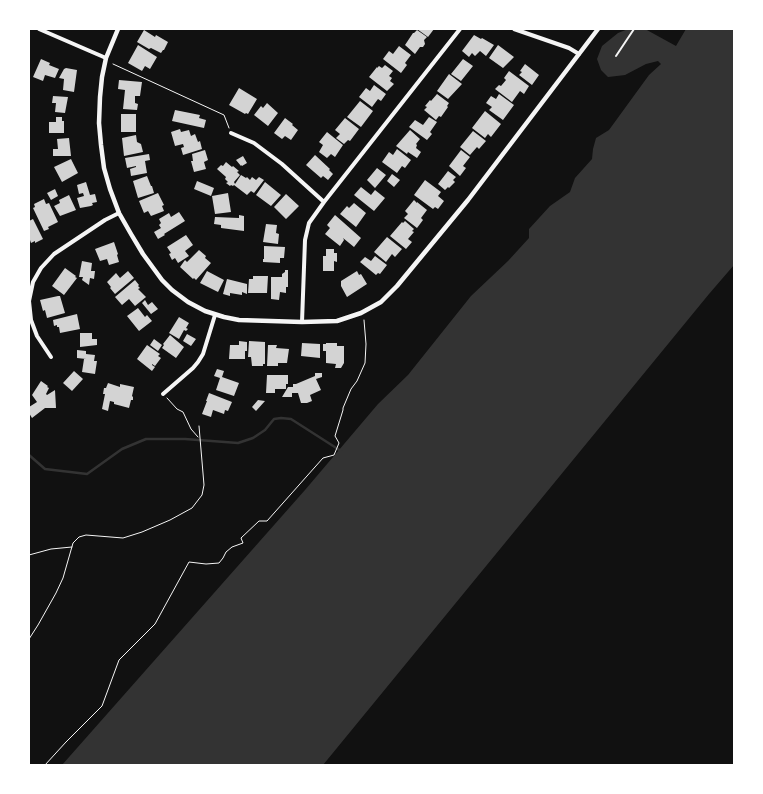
<!DOCTYPE html>
<style>
body{margin:0}
#map{position:relative;width:763px;height:794px;overflow:hidden;background:#111;font-family:"Public Sans",sans-serif}
canvas{display:block}
.frame{position:absolute;inset:0;border:30px solid #fff;pointer-events:none}
</style>
<div id="map">
<canvas width="763" height="794"></canvas>
<div class="frame"></div>
</div>
<script>
const c = document.querySelector('canvas').getContext('2d');
c.lineJoin = 'round';
function paint(path, color) { c.fillStyle = color; c.fill(path, 'evenodd'); }
const toPath = rows => new Path2D(rows.map(r => 'M' + r).join(''));
function stroke(path, color, width, dash) { c.strokeStyle = color; c.lineWidth = width; c.lineCap = dash ? 'butt' : 'round'; c.setLineDash(dash || []); c.stroke(path); }
paint(toPath([
 [628,29,645,29,676,46,686,29,734,29,734,265,709,294,323,765,62,765,305,490,378,404,408,375,471,296,508,261,529,238,529,229,550,206,570,192,575,178,592,159,593,149,596,138,609,130,649,75,661,64,658,61,646,64,625,75,608,77,601,70,597,59,602,46,618,33]
]), '#333');
stroke(toPath([
 [29,455,45,469,87,474,122,449,146,439,185,439,238,443,253,438,265,430,274,419,281,418,291,419,341,451]
]), '#333', 2.5);
paint(toPath([
 [417,29,434,29,428,37],
 [144,30,155,37,156,35,168,42,164,50,163,50,161,53,151,48,149,49,137,42],
 [417,30,427,37,424,40,425,44,423,47,420,47,415,54,405,45,413,33,414,33],
 [474,35,481,39,482,38,494,45,486,56,480,51,475,56,472,53,469,57,462,51],
 [138,45,157,57,150,69,145,66,142,71,128,63],
 [498,45,514,57,503,68,489,58],
 [399,46,411,55,405,63,407,65,401,73,383,59,389,51,393,54],
 [41,59,50,63,49,65,59,69,55,78,45,75,43,81,33,77],
 [463,59,473,66,461,81,451,74],
 [525,64,539,75,532,85,519,75,522,72,520,71],
 [385,65,393,71,389,76,392,78,390,81,394,84,387,91,369,77,377,67,377,68,379,66,382,68],
 [66,68,77,70,74,92,63,90,64,79,59,78,64,69],
 [509,71,529,86,524,94,520,91,512,102,495,89,499,85,501,86,506,80,504,78],
 [449,74,462,84,448,99,437,91],
 [119,80,142,82,140,96,135,96,135,103,138,104,137,110,123,109,125,90,118,89],
 [374,85,386,94,381,101,378,99,372,107,359,97,366,88,370,91],
 [239,88,257,99,248,114,246,113,245,114,229,105],
 [437,94,449,103,447,106,448,107,441,117,439,116,436,120,424,110,427,107,425,106,430,100,431,101],
 [499,94,514,105,503,120,489,110,492,107,486,103,491,96,496,99],
 [53,96,68,97,65,113,55,112,56,103,52,103],
 [360,101,373,111,361,127,347,117],
 [267,103,278,113,268,126,254,115,261,106,263,108],
 [175,110,200,115,199,118,206,120,204,128,172,121],
 [485,111,501,124,491,137,488,134,485,138,472,128],
 [121,114,136,114,136,132,121,132],
 [56,117,62,117,62,121,64,121,64,133,49,133,49,122,56,122],
 [429,117,437,122,430,132,432,134,427,140,409,127,415,120,423,125],
 [285,118,293,124,292,125,298,130,291,140,285,136,282,139,274,133],
 [345,118,359,129,350,141,348,140,344,144,336,138,340,134,335,130],
 [180,129,181,132,189,130,191,136,195,134,198,142,200,141,202,149,183,155,181,148,184,147,183,144,175,146,171,132],
 [410,130,420,139,416,144,417,145,416,148,421,152,417,158,408,152,407,154,396,146],
 [473,131,486,141,479,149,477,147,470,155,460,147],
 [327,132,343,145,335,157,331,154,327,158,319,152,323,145,319,142],
 [136,135,137,142,141,144,143,152,124,156,122,138],
 [69,138,71,156,53,156,53,149,58,149,57,139],
 [397,149,411,160,405,168,402,166,397,173,382,162,389,152,393,155],
 [205,150,208,160,204,162,206,169,194,172,191,161,193,161,192,154],
 [461,150,470,157,463,166,466,168,460,176,449,166],
 [149,154,150,160,145,161,147,173,131,176,130,169,136,167,136,166,127,168,125,158],
 [315,155,330,169,329,170,333,174,328,180,323,176,321,178,306,165],
 [243,156,247,163,242,166,242,165,241,166,236,160],
 [71,159,78,173,62,182,54,167],
 [226,162,232,167,233,166,239,171,237,172,240,175,234,182,235,184,241,175,246,178,247,177,250,180,252,177,256,180,259,177,264,180,254,193,251,191,247,195,234,185,233,186,231,185,230,186,226,183,228,182,225,179,226,177,217,169,221,165,223,166],
 [377,168,386,175,375,188,367,180],
 [448,171,456,177,453,180,455,182,449,188,448,187,445,190,438,184],
 [392,174,400,180,394,187,387,181],
 [147,176,151,186,152,186,154,193,138,198,133,181],
 [425,180,441,192,438,196,444,201,438,209,435,207,433,209,414,195],
 [197,181,214,188,211,196,194,189],
 [86,182,90,195,95,194,97,202,92,203,93,205,91,206,80,208,77,198,84,196,83,193,79,194,77,185],
 [265,182,281,195,271,206,256,195],
 [361,187,371,195,375,190,385,198,374,211,354,195],
 [55,189,58,196,51,200,47,193],
 [158,193,164,205,162,206,164,211,151,216,148,211,144,213,139,201],
 [228,193,231,212,215,214,212,196],
 [286,194,299,206,286,219,274,207],
 [69,195,76,210,60,216,54,206,60,203,59,200],
 [44,199,46,204,49,203,58,222,48,227,49,229,44,231,33,208,35,207,34,204],
 [414,200,417,203,417,202,427,210,421,218,423,220,417,228,404,218,408,214,405,211],
 [354,203,366,213,356,227,340,214,347,206,349,208],
 [179,212,185,221,164,234,165,235,158,239,154,232,161,228,159,225,161,223,159,219,169,213,171,217],
 [239,215,244,216,244,231,221,228,221,225,214,224,215,217,239,218],
 [335,215,361,238,354,247,343,238,344,240,340,246,325,234,330,228,327,225],
 [33,219,43,239,35,243,35,241,31,243,30,240,29,241,29,221],
 [405,221,414,229,412,231,414,232,408,239,412,242,406,249,390,236,402,222,403,223],
 [266,224,277,225,276,233,279,234,278,244,263,242],
 [186,235,193,245,185,251,189,256,178,263,175,258,172,260,169,254,171,253,167,247],
 [387,237,402,249,395,257,392,254,386,262,374,252],
 [114,242,118,254,117,255,119,262,109,265,107,259,100,261,95,249],
 [264,246,285,247,284,258,280,258,280,263,263,262,263,259,264,259],
 [326,249,334,249,334,253,337,253,337,262,334,261,334,271,323,271,323,256,326,256],
 [199,250,206,256,205,258,211,263,196,280,194,278,193,279,180,267,185,260,187,262],
 [375,256,387,265,380,274,378,273,376,275,360,262,365,257,371,261],
 [82,261,92,263,91,271,95,271,94,279,90,278,89,285,82,280,83,277,79,277],
 [65,268,76,276,75,277,77,278,64,295,52,286],
 [285,270,288,270,288,287,286,287,286,293,280,292,279,300,271,299,271,277,282,277,282,274,285,272],
 [128,271,134,278,115,294,110,288,111,287,107,282,116,273,120,278],
 [207,271,224,280,218,292,200,283],
 [357,271,359,275,361,274,367,284,347,297,341,286,341,281],
 [253,276,268,276,267,293,248,293,249,279,253,279],
 [227,279,247,284,247,294,242,292,242,295,230,293,230,296,223,294],
 [135,280,139,285,138,286,140,288,138,289,146,297,135,306,129,299,122,305,115,297],
 [58,296,60,296,65,313,47,318,45,310,43,311,40,300],
 [145,300,148,305,152,302,158,309,151,314,142,303],
 [138,308,145,317,147,315,152,321,139,331,127,316],
 [77,314,80,329,60,333,59,327,57,327,57,325,54,326,53,320],
 [179,317,189,323,186,328,188,329,186,331,184,330,179,339,169,333],
 [80,333,92,333,92,339,97,339,97,345,80,347],
 [187,334,196,339,191,346,183,341],
 [170,335,184,347,176,358,162,348,164,345,163,344],
 [154,339,162,345,158,351,150,345],
 [239,341,247,342,247,351,245,351,245,359,229,359,230,345,239,345],
 [249,341,265,342,265,364,263,364,263,366,252,366,251,357,248,357],
 [302,343,320,344,320,358,301,356],
 [326,343,337,343,337,346,344,346,344,363,341,368,335,368,336,364,326,363,326,351,323,351,323,344,326,344],
 [147,345,160,354,158,356,161,358,155,366,152,364,152,365,155,367,152,371,137,359],
 [268,345,277,345,276,348,289,349,287,363,278,363,278,366,267,366],
 [77,350,86,351,86,354,95,355,94,361,97,361,95,374,82,372,84,359,86,359,77,358],
 [217,369,224,371,222,377,239,383,234,396,216,390,220,378,214,376],
 [74,371,83,379,72,391,63,383],
 [315,373,322,373,322,377,316,379,321,390,310,395,312,401,307,403,301,403,298,393,292,393,292,397,282,397,288,387,293,387,293,384,296,384,315,376],
 [267,375,288,375,288,384,286,384,286,389,275,389,275,393,266,393],
 [41,381,48,386,47,387,49,388,46,394,47,395,55,390,56,408,45,408,32,418,29,413,29,407,37,402,32,395],
 [108,383,120,387,120,384,134,387,132,396,133,397,133,400,131,400,129,408,114,404,114,402,110,401,108,411,102,409,105,394,103,394,104,388,106,388],
 [209,393,232,402,228,411,225,410,224,414,213,410,211,417,202,414,207,401,206,401],
 [258,400,265,401,256,411,252,407]
]), '#d3d3d3');
stroke(toPath([
 [113,64,224,115,229,128],
 [167,398,177,409,183,412,191,429,198,437],
 [29,555,51,549,72,547],
 [29,639,38,625,56,593,63,578,73,543,79,537,86,535,123,538,142,532,170,520,192,508,202,495,204,485,199,426],
 [45,765,66,742,102,706,119,660,155,624,189,562,206,564,219,563,223,558,226,552,232,547,243,543,241,538,259,521,267,521,323,458,334,455,339,443,335,436,343,410,343,408,351,389,357,381,365,363,366,344,364,320]
]), '#f5f5f5', 1);
stroke(toPath([
 [616,56,634,29]
]), '#f5f5f5', 2);
stroke(toPath([
 [39,29,106,58],
 [514,29,569,48,579,54],
 [231,133,254,143,282,164,324,202],
 [302,322,305,240,309,223,324,202,460,29],
 [51,357,37,336,31,320,29,301,33,282,41,268,54,254,105,220,119,213],
 [163,394,193,368,198,362,203,354,215,315]
]), '#f5f5f5', 4);
stroke(toPath([
 [118,29,106,58,102,77,100,97,99,123,101,145,104,168,110,189,119,213,131,234,143,254,162,280,172,290,188,302,205,311,224,317,239,320,302,322,337,321,361,313,381,302,397,286,468,200,598,29]
]), '#f5f5f5', 4.5);
</script>
